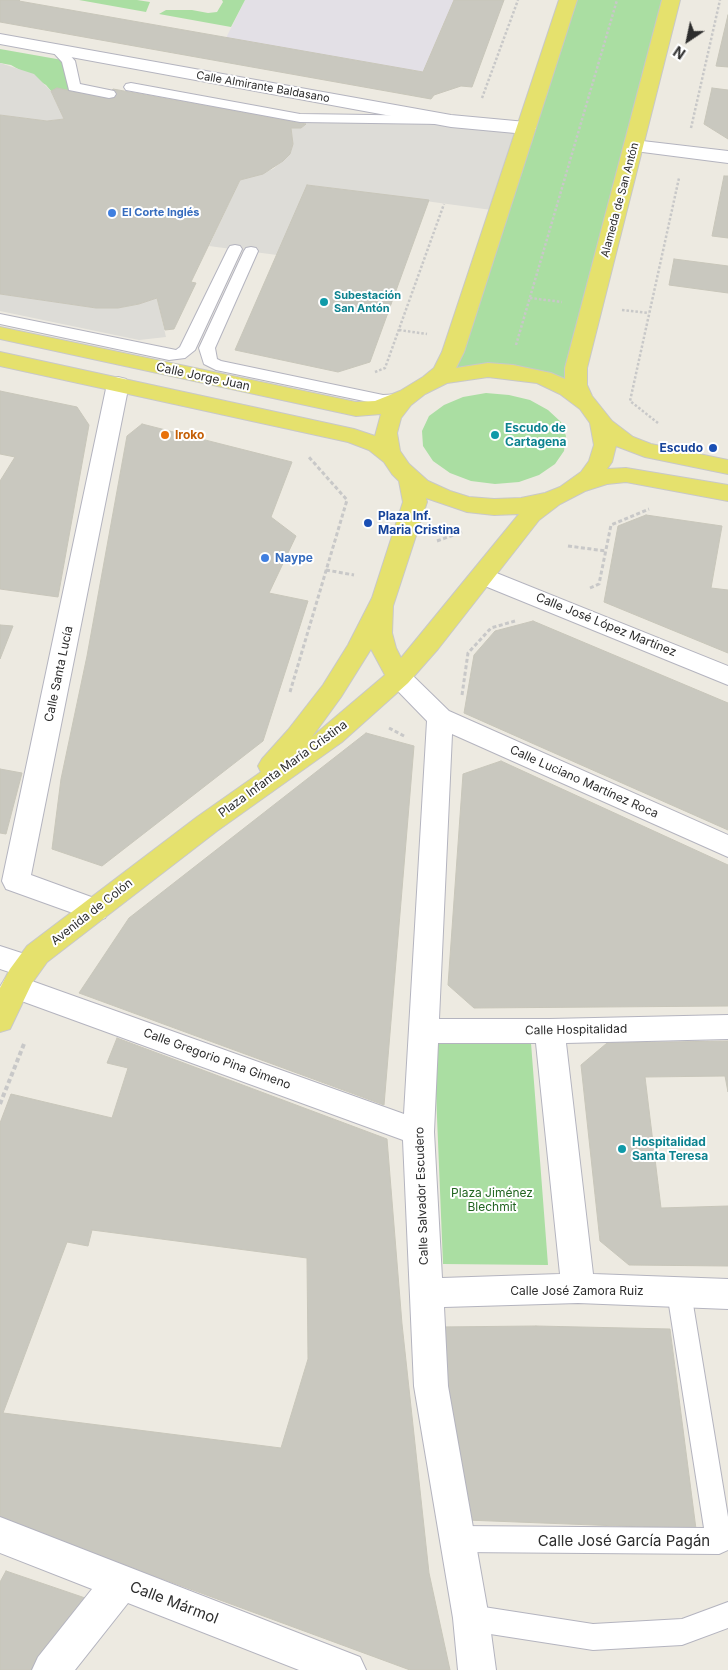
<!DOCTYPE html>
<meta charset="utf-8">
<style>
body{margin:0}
#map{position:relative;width:728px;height:1670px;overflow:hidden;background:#edeae1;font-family:Inter,sans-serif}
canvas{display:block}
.north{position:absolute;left:663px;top:15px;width:50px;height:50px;-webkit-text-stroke:4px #fff;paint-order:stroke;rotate:214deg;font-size:14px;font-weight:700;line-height:20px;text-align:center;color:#2d2d2d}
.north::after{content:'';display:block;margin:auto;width:18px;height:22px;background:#2d2d2d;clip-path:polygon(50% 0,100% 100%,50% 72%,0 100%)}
</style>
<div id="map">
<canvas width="728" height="1670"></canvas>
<div class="north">N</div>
</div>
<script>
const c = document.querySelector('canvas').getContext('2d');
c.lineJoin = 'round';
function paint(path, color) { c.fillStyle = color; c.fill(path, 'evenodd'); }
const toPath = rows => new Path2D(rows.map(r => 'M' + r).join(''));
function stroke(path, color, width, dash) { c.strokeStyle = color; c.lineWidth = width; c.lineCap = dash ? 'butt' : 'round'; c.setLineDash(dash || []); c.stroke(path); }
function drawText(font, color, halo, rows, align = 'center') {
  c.font = font + ' Inter,sans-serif'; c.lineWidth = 4; c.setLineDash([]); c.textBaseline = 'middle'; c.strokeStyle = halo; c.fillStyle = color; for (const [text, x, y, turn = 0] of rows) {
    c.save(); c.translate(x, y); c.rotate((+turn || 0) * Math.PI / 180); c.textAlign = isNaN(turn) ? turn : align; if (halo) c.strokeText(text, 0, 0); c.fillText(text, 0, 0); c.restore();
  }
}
paint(toPath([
 [245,0,454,0,423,72,226,38]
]), '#e3e0e6');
paint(toPath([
 [79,0,137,0,150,2,146,12],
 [222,0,245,0,231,27,159,14,166,10,192,10,208,13,217,12,223,2],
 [568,0,671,0,576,385,538,377,440,375],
 [0,49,68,61,74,87,70,91,51,91,46,85,11,65,0,63],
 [486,393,509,395,530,400,548,410,561,422,566,436,564,451,555,464,539,475,519,482,495,484,471,481,450,473,433,461,423,446,422,431,429,416,444,405,463,397],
 [531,1043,548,1265,443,1264,434,1044]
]), '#aadea2');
paint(toPath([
 [0,63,34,74,51,91,64,119,47,121,0,115],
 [300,118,526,128,499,211,308,185,277,255,209,246,240,180,273,169,290,154,293,144,291,128,301,128,305,124],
 [0,294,96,308,118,308,139,304,157,298,166,337,139,340,0,311]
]), '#dddcd7');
const building = toPath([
 [0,0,20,0,19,1,423,72,454,0,504,0,472,87,461,86,434,95,431,99,0,22,0,0],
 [728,15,728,67,716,66,728,15],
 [57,88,106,98,113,89,306,124,301,128,291,128,293,144,290,154,283,161,263,174,240,180,191,282,196,283,174,329,165,330,157,298,139,304,118,308,96,308,0,294,0,115,47,121,64,119,51,91,57,88],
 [712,88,728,90,728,139,704,124,712,88],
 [724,176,728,176,728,238,712,236,724,176],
 [307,185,429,200,370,362,338,372,235,350,307,185],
 [674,259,728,266,728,293,669,285,674,259],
 [0,391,77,407,89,425,58,597,0,589,0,481,15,457,0,454,0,391],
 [142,424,292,462,271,517,296,536,269,593,308,601,263,741,102,866,52,849,61,779,87,656,127,436,142,424],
 [646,515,722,526,711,588,728,590,728,653,604,602,618,526,646,515],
 [533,621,728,703,728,830,464,713,474,655,495,631,533,621],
 [0,625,13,626,0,659,0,625],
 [366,733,414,746,384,1105,79,993,129,918,366,733],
 [501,761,728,865,728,1006,474,1008,448,985,463,774,501,761],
 [0,769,22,773,6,834,0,833,0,769],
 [117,1038,387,1139,402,1324,429,1573,450,1670,410,1670,0,1519,0,1123,11,1094,112,1118,128,1068,107,1063,117,1038],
 [92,1230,307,1258,308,1359,281,1448,3,1413,67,1242,88,1246,92,1230],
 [728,1041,728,1092,725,1076,645,1077,661,1208,728,1206,728,1266,629,1265,600,1241,581,1065,607,1043,728,1041],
 [536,1326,670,1329,696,1529,466,1520,438,1327,536,1326],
 [6,1571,94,1601,39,1670,0,1670,0,1582,6,1571]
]);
paint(building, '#c9c8bf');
stroke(building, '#c8c6ba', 1);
const lane = toPath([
 [58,46,63,47,75,61,80,84,114,91,116,94,114,97,109,98,69,90,62,62,51,50,58,46],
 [131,83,300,114,442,116,449,120,442,124,300,122,126,90,124,87,126,84,131,83],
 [235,245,240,246,242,249,195,350,185,358,169,360,0,324,0,314,176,350,180,347,228,249,230,246,235,245],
 [251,247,256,248,258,251,215,348,217,359,221,361,383,395,403,394,409,395,411,399,409,403,383,405,216,370,204,364,199,348,244,251,246,248,251,247],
 [679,1281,687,1284,691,1292,728,1517,728,1550,719,1554,457,1552,448,1548,444,1539,448,1530,457,1526,704,1528,667,1292,671,1284,679,1281],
 [728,1602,728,1628,682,1645,593,1650,471,1631,462,1627,458,1618,462,1609,471,1605,593,1624,682,1619,728,1602]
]);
const street = toPath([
 [0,34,451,115,526,122,533,124,536,128,533,132,526,134,451,127,0,44,0,34],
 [634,140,728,151,728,163,627,150,624,146,627,142,634,140],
 [118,377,126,379,129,384,31,875,105,902,109,910,105,918,95,921,6,889,2,881,107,384,110,379,118,377],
 [484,568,728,666,728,685,475,582,472,576,475,570,484,568],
 [399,668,408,671,449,711,728,835,728,857,452,734,439,1019,550,1019,728,1015,728,1039,566,1043,593,1274,728,1279,728,1309,578,1303,444,1307,448,1386,489,1618,496,1670,458,1670,453,1618,414,1386,403,1140,5,995,0,987,5,979,15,975,404,1114,427,721,390,683,386,677,390,671,399,668],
 [438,1043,536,1043,560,1274,442,1278,434,1132,438,1043],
 [0,946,37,958,42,966,37,974,27,978,0,969,0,946],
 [0,1517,360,1657,366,1670,299,1670,128,1603,75,1670,32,1670,38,1657,92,1589,0,1553,0,1517]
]);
const primary = toPath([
 [559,0,577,0,464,352,456,368,488,363,513,365,551,373,565,379,565,368,662,0,680,0,587,368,587,385,592,396,612,421,633,437,651,444,728,460,728,474,645,457,616,446,612,462,607,469,626,468,728,485,728,501,626,482,607,484,585,491,560,504,539,520,438,649,408,683,342,742,217,831,47,962,32,983,10,1029,0,1032,0,988,10,969,27,946,197,817,261,772,258,766,262,759,288,730,323,685,348,645,372,598,403,502,399,481,392,474,384,462,369,450,348,442,0,366,0,352,354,429,375,436,381,414,356,416,0,339,0,327,356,402,375,401,400,391,423,377,434,368,442,352,559,0],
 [488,377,537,383,560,394,580,409,590,423,594,445,589,461,581,472,560,487,545,493,521,498,494,499,469,497,450,491,428,481,409,464,400,451,397,433,401,418,411,405,425,394,447,383,488,377],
 [426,498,467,512,494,515,519,514,401,658,396,648,392,633,393,606,427,502,426,498],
 [371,649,385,675,312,737,341,697,371,649]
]);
stroke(lane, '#b4b4bf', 2);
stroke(street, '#b4b4bf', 2);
stroke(primary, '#c8c8c8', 2);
stroke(toPath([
 [482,98,518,0],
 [691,128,720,0],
 [530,298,562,302],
 [622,310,649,313],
 [399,330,427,334],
 [516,345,617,0],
 [375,372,385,368,444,204],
 [658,423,630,401,679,178]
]), '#c8c8c8', 2.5, [2.5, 2]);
stroke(toPath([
 [437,541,462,532],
 [568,546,606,551],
 [326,570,354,575],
 [590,588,599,584,611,525,649,509],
 [290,692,347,500,308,456],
 [462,695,468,653,491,628,515,621],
 [389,728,406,737]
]), '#c8c8c8', 3, [4, 2.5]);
stroke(toPath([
 [0,1104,24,1044]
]), '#c8c8c8', 4, [4.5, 3]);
paint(lane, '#fff');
paint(street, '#fff');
paint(primary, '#e5e16d');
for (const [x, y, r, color] of [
 [112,213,5,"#3f7fe0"],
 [324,302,5,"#0f9aa8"],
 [165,435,5,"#e8710a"],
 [495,435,5,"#0f9aa8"],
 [713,448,5,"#1a4fb4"],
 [368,523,5,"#1a4fb4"],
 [265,558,5,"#3f7fe0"],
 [622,1149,5,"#0f9aa8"]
]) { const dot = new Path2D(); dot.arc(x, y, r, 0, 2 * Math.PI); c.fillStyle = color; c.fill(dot); stroke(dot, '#fff', 2); }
drawText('11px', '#2d2d2d', '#fff', [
 ["Calle Almirante Baldasano",263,87,10],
 ["Alameda de San Antón",620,200,-75]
]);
drawText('bold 11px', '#366cbe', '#fff', [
 ["El Corte Inglés",122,213]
], 'left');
drawText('bold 11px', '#0d838f', '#fff', [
 ["Subestación",334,296],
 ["San Antón",334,309]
], 'left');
drawText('12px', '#2d2d2d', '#fff', [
 ["Calle Jorge Juan",203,377,12],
 ["Calle José López Martínez",606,625,22],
 ["Calle Santa Lucía",59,674,-78],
 ["Plaza Infanta María Cristina",283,769,-36],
 ["Calle Luciano Martínez Roca",584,782,24],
 ["Avenida de Colón",92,912,-38],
 ["Calle Hospitalidad",576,1030,-1],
 ["Calle Gregorio Pina Gimeno",217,1059,20],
 ["Calle Salvador Escudero",422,1196,-92],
 ["Calle José Zamora Ruiz",577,1291]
]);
drawText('bold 12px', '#0d838f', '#fff', [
 ["Escudo de",505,428],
 ["Cartagena",505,442],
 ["Hospitalidad",632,1142],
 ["Santa Teresa",632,1156]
], 'left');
drawText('bold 12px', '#c56008', '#fff', [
 ["Iroko",175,435]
], 'left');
drawText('bold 12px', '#164399', '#fff', [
 ["Escudo",703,448],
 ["Plaza Inf.",378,516,"left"],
 ["Maria Cristina",378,530,"left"]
], 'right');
drawText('bold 12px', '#366cbe', '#fff', [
 ["Naype",275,558]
], 'left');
drawText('12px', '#226521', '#fff', [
 ["Plaza Jiménez",492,1193],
 ["Blechmit",492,1207]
]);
drawText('15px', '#2d2d2d', '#fff', [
 ["Calle José García Pagán",624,1541],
 ["Calle Mármol",174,1603,21]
]);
</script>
